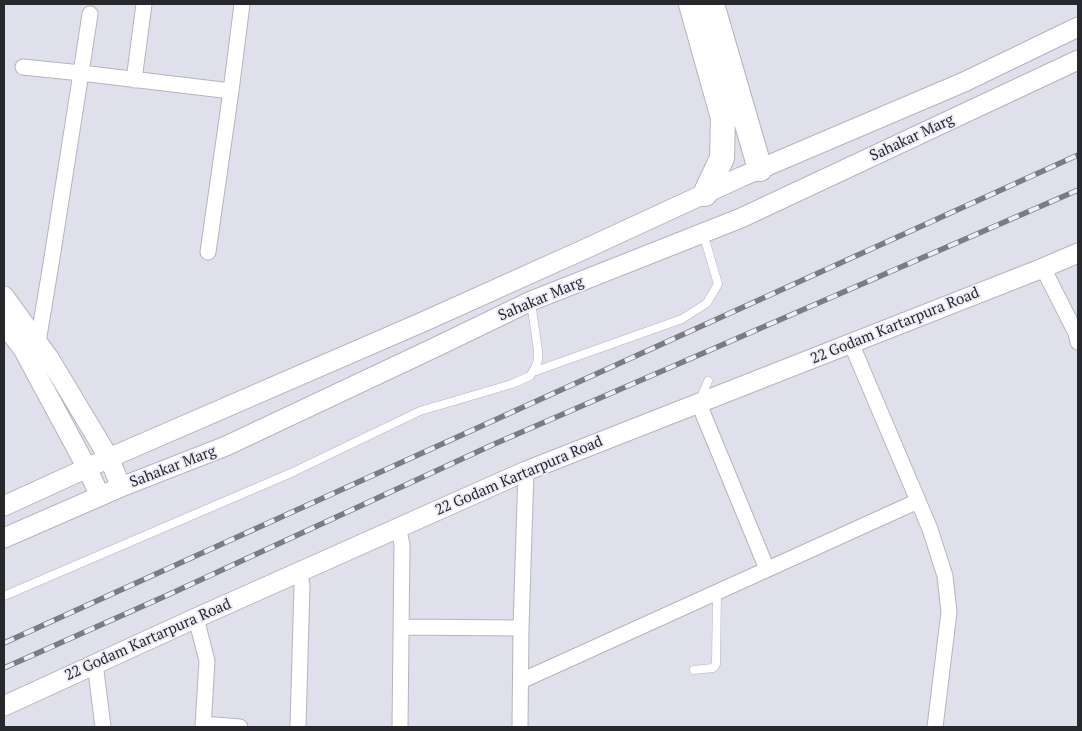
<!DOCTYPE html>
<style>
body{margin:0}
#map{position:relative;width:1082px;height:731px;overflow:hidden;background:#dfe0ec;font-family:"PT Serif",serif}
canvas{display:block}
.frame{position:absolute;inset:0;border:5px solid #27282c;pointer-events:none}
</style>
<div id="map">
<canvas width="1082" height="731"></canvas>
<div class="frame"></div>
</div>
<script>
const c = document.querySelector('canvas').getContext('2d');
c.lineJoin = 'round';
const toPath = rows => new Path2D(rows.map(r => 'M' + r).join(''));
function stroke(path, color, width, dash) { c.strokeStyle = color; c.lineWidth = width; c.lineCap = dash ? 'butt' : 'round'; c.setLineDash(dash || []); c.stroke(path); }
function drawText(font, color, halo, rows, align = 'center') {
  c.font = font + ' "PT Serif",serif'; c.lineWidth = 4; c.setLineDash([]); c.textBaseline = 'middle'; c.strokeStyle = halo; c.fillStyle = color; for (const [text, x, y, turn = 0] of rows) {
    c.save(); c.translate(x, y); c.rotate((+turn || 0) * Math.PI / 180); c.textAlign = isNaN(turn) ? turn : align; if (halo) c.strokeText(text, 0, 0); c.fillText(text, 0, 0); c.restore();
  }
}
const service = toPath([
 [533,372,682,319,707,303,718,284,703,233],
 [700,400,708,381],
 [4,596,291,473,420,411,512,384,530,376,535,368,538,360,538,350,531,303],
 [694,670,713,668,716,664,717,592]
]);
const minor = toPath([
 [23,67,81,73,90,14],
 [134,80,144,4],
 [208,252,231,91],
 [1043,268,1076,333,1078,342],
 [38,342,51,264,81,73,231,91,242,4],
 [851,343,930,529,945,576,949,612,935,727],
 [699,404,767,569],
 [398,528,402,544,400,727],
 [196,618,207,661,203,727],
 [401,627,521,628],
 [95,663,103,727],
 [521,681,918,501],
 [203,724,240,727],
 [298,727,302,585,299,572],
 [520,727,521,628,526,471]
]);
const tertiary = toPath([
 [4,296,49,358,109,458,121,487],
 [4,324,23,349,87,468,100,496],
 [4,506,109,458,425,321,585,249,741,177,964,82,1078,27],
 [4,538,121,487,226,446,436,347,531,301,741,218,1078,60],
 [4,706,196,618,526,471,1043,268,1078,253]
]);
const primary = toPath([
 [691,4,723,118,722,158,705,194],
 [712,4,760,169]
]);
stroke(service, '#b3b4bf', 9);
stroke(minor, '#b3b4bf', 17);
stroke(tertiary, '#b3b4bf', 21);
stroke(primary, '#b3b4bf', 26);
stroke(service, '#fff', 8);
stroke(minor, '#fff', 15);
stroke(tertiary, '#fff', 19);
stroke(primary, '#fff', 24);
const rail = toPath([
 [4,643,1078,155],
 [4,668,170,594,492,445,1078,190]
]);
stroke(rail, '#7a7b83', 5.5);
stroke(rail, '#ededf9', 4, [11]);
drawText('15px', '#27282c', '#ededf9', [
 ["Sahakar Marg",912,138,-25],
 ["Sahakar Marg",541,299,-23],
 ["22 Godam Kartarpura Road",895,326,-22],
 ["Sahakar Marg",173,467,-21],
 ["22 Godam Kartarpura Road",519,476,-23],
 ["22 Godam Kartarpura Road",148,640,-24]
]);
</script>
